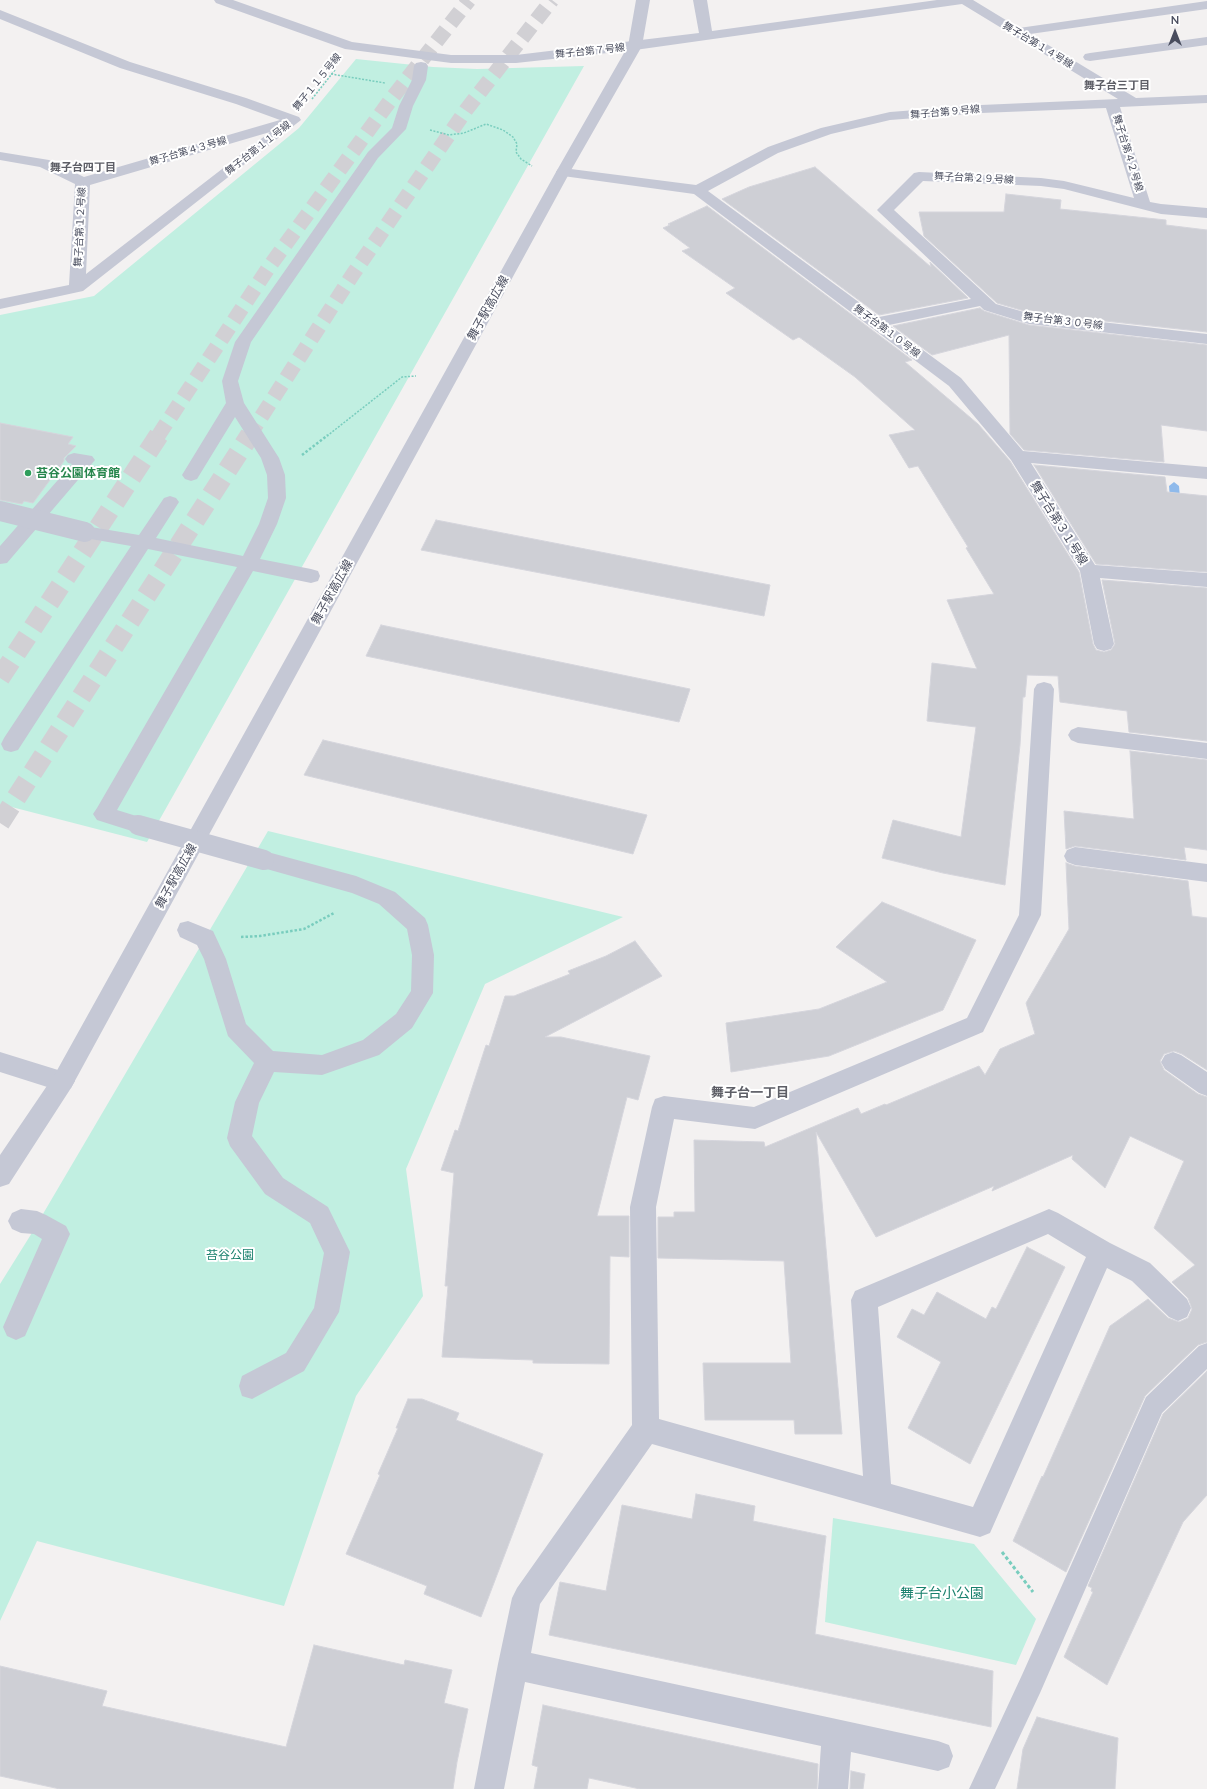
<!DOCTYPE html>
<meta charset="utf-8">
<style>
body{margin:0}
#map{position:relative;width:1207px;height:1789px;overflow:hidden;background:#f3f1f1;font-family:Lato,sans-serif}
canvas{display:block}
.north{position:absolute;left:1155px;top:12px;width:40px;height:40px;-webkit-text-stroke:3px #fff;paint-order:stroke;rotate:0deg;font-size:11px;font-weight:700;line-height:16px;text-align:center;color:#494d5e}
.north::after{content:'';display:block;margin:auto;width:14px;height:18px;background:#494d5e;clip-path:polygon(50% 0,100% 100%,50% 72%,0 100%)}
</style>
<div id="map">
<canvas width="1207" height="1789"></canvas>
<div class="north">N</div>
</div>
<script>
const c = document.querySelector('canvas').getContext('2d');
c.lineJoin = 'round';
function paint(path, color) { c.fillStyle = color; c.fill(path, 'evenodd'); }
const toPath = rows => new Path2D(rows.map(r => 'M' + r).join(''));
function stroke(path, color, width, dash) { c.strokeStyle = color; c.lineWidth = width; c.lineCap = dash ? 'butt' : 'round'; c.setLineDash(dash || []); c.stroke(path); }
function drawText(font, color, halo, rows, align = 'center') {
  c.font = font + ' Lato,"Noto Sans JP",sans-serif'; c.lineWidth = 4; c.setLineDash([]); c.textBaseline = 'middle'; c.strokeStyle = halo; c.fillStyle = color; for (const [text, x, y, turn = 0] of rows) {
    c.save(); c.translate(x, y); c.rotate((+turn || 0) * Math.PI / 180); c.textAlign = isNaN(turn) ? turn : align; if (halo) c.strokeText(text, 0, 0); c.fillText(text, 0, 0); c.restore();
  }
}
paint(toPath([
 [356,59,433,67,477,69,584,66,147,842,0,804,0,315,94,296,299,128],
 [268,831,623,917,485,984,406,1169,423,1296,356,1396,284,1606,37,1541,0,1621,0,1284,30,1236],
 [833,1518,974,1544,1036,1619,1016,1665,825,1622]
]), '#c1efe1');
paint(toPath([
 [1174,482,1179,486,1181,510,1176,514,1171,510,1169,486,1174,482]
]), '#8fbaeb');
const building = toPath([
 [815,167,931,267,930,262,968,298,879,315,722,199,749,187,815,167],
 [1006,194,1061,200,1060,209,1166,220,1166,225,1207,230,1207,332,1031,313,997,303,924,236,919,212,1004,212,1006,194],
 [707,206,912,360,905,362,978,424,1010,461,1079,572,1093,644,1096,650,1104,652,1111,650,1115,644,1102,580,1207,588,1207,741,1129,732,1127,711,1060,702,1058,676,1027,675,1025,697,1023,697,1020,745,1005,885,943,873,882,858,893,820,961,837,976,727,927,721,932,663,977,669,947,600,994,594,966,548,968,547,918,466,909,468,889,435,915,430,855,377,799,337,793,340,726,293,735,288,682,251,690,248,663,228,670,225,668,224,707,206],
 [980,308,984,311,1029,325,1207,345,1207,431,1161,425,1164,462,1024,450,1010,434,1009,335,932,355,893,326,980,308],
 [0,423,73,437,68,444,76,446,64,458,64,461,33,503,24,501,22,504,0,500,0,423],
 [1034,465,1165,477,1167,492,1207,496,1207,572,1096,564,1034,465],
 [436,520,770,585,764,616,421,550,436,520],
 [381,625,690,689,679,722,366,656,381,625],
 [323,740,647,815,633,854,304,775,323,740],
 [1130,751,1207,760,1207,850,1184,847,1186,860,1075,846,1066,849,1064,811,1134,819,1130,751],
 [1066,863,1075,866,1188,881,1192,916,1207,918,1207,1070,1182,1054,1174,1051,1164,1054,1160,1061,1164,1070,1198,1094,1207,1097,1207,1342,1198,1345,1145,1396,1066,1572,1013,1541,1042,1476,1043,1477,1110,1326,1148,1299,1168,1318,1179,1322,1188,1318,1192,1309,1188,1298,1172,1282,1195,1265,1154,1228,1184,1161,1130,1136,1105,1188,1072,1159,1073,1155,992,1191,994,1186,876,1237,816,1132,842,1434,795,1434,794,1420,705,1420,703,1363,791,1363,784,1261,658,1258,658,1217,674,1217,674,1212,695,1212,694,1140,764,1142,765,1147,858,1108,861,1114,885,1104,886,1105,979,1066,985,1075,1000,1049,1035,1034,1026,1003,1069,929,1066,863],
 [882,902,976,940,943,1010,829,1056,731,1072,726,1023,819,1009,887,982,836,947,882,902],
 [635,941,662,976,545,1037,561,1037,650,1056,638,1100,627,1097,597,1216,629,1216,629,1257,610,1256,609,1364,533,1363,533,1360,442,1357,448,1286,445,1286,454,1173,441,1170,455,1130,458,1131,486,1045,489,1046,505,996,514,996,570,974,568,971,606,956,635,941],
 [1027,1247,1065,1267,970,1464,908,1428,941,1362,897,1337,912,1309,924,1315,937,1292,986,1319,992,1307,996,1309,1027,1247],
 [1207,1371,1207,1495,1183,1522,1107,1685,1064,1657,1093,1592,1091,1591,1092,1588,1088,1586,1163,1414,1207,1371],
 [408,1399,422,1399,459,1413,456,1420,543,1454,481,1617,424,1594,427,1586,346,1554,380,1475,378,1474,398,1428,396,1428,408,1399],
 [696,1494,755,1506,753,1521,826,1536,815,1634,993,1671,991,1727,549,1635,560,1582,606,1591,622,1505,692,1519,696,1494],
 [314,1645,404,1665,405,1660,452,1670,444,1703,468,1709,457,1762,453,1789,60,1789,0,1776,0,1666,107,1691,102,1706,286,1747,314,1645],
 [543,1705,818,1764,817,1789,640,1789,589,1778,587,1789,534,1789,538,1767,532,1765,543,1705],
 [1037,1717,1118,1738,1115,1789,1017,1789,1023,1749,1037,1717],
 [851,1771,865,1774,863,1789,850,1789,851,1771]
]);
paint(building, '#cecfd5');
stroke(building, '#d5d5dc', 1);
stroke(toPath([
 [158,436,269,267,392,98,469,0],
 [249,436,353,274,466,110,552,0]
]), '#d1d0d4', 15, [15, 8]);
stroke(toPath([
 [0,678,159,435],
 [0,823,250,435]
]), '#d1d0d4', 20, [20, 10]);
stroke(toPath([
 [331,74,385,83],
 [312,99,335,70],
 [430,130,449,135,464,133,486,124,503,130,513,137,517,144,516,152,521,159,532,166],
 [327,436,402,377,416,376]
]), '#79cdbe', 1.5, [2, 1.5]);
stroke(toPath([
 [302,455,328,435],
 [241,937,260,936,304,929,334,913]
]), '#79cdbe', 2.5, [2.5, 2]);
stroke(toPath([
 [1002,1552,1033,1592]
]), '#79cdbe', 3, [3.5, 2.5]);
paint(toPath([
 [1207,1343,1207,1369,1162,1413,1040,1693,995,1789,969,1789,1022,1675,1146,1397,1199,1346,1207,1343]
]), '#c5c8d5');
paint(toPath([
 [421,62,426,63,428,66,426,80,413,106,406,129,378,158,251,342,238,381,244,403,279,458,285,475,286,498,277,524,260,559,311,569,318,571,320,576,318,581,311,583,253,571,117,810,146,819,149,825,146,831,138,833,97,820,93,814,97,808,237,567,148,549,18,750,11,752,4,750,1,744,4,738,131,546,85,538,79,536,76,532,79,528,85,526,139,535,164,498,170,496,176,498,179,502,156,538,243,556,259,524,268,498,267,475,261,458,235,417,197,479,191,481,185,479,182,475,226,403,222,381,235,342,368,152,392,128,399,106,412,80,414,66,416,63,421,62],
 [74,453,92,456,95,460,7,563,0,564,0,546,72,464,68,463,65,459,68,455,74,453],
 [264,851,356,876,395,892,425,918,428,925,434,955,433,993,412,1028,379,1055,322,1075,274,1072,259,1103,252,1136,283,1178,328,1207,350,1252,339,1312,304,1371,252,1399,242,1396,239,1386,242,1376,286,1353,314,1308,324,1253,310,1223,265,1194,230,1146,227,1138,235,1102,254,1063,228,1036,204,959,197,945,180,937,177,930,180,923,188,921,213,931,226,959,246,1024,273,1051,322,1055,363,1040,396,1014,411,991,412,955,407,929,379,904,352,893,256,866,253,860,256,854,264,851],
 [21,1209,37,1211,46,1215,66,1226,70,1234,25,1336,16,1340,7,1336,3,1327,42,1239,34,1234,21,1233,12,1229,8,1221,12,1213,21,1209]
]), '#c5c8d5');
paint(toPath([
 [214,0,233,0,352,42,451,55,516,55,699,33,693,0,707,0,712,31,937,0,973,0,1019,28,1207,1,1207,9,1030,34,1136,98,1207,95,1207,103,1120,107,1150,202,1161,204,1207,208,1207,218,1161,214,1064,189,1041,186,923,181,894,210,996,304,1031,314,1207,334,1207,344,1029,324,984,310,980,306,889,325,961,378,1023,451,1207,467,1207,479,1031,463,1095,565,1207,573,1207,587,1100,578,1114,644,1111,649,1104,651,1097,649,1094,644,1080,571,1011,460,949,386,694,194,563,176,558,175,556,172,558,169,563,168,696,185,768,147,821,128,890,112,981,105,1118,99,962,4,635,50,516,63,451,63,345,49,216,3,214,0],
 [1106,108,1134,198,1064,181,1041,178,919,172,914,173,877,210,880,213,971,299,879,317,708,191,778,153,831,134,890,120,981,113,1106,108],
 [0,10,130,62,246,98,299,117,301,120,83,291,0,309,0,299,69,285,75,184,40,167,0,160,0,152,49,160,84,177,280,120,236,104,120,68,0,19,0,10],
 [270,132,86,274,90,185,270,132],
 [1207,37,1207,45,1090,61,1085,60,1083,57,1085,54,1090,53,1207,37],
 [1044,682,1051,684,1054,689,1041,915,983,1032,755,1129,674,1119,656,1207,659,1419,863,1476,851,1300,855,1291,1049,1209,1058,1213,1110,1243,1150,1263,1187,1299,1191,1308,1187,1317,1178,1321,1169,1317,1132,1281,1107,1268,990,1533,980,1537,652,1444,540,1604,531,1653,938,1741,949,1745,953,1756,949,1767,938,1771,851,1752,848,1789,818,1789,821,1746,525,1682,504,1789,474,1789,498,1664,512,1598,517,1588,632,1425,630,1207,652,1107,655,1099,664,1096,754,1107,967,1018,1019,915,1034,689,1037,684,1044,682],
 [1048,1234,1086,1257,973,1507,891,1484,878,1307,1048,1234],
 [1078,727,1207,743,1207,759,1078,743,1071,740,1068,735,1071,730,1078,727],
 [1075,847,1207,864,1207,882,1075,865,1067,862,1064,856,1067,850,1075,847],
 [0,1052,71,1074,75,1081,71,1088,63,1092,0,1072,0,1052],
 [1173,1052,1181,1055,1207,1072,1207,1096,1199,1093,1165,1069,1161,1062,1165,1055,1173,1052]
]), '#c5c8d5');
paint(toPath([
 [636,0,650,0,642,46,570,172,71,1088,9,1184,0,1187,0,1155,55,1074,556,172,628,46,636,0]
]), '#c5c8d5');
stroke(toPath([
 [0,511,85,532],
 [138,825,264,860]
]), '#c5c8d5', 20);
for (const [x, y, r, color] of [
 [28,473,4,"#2e9e5b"]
]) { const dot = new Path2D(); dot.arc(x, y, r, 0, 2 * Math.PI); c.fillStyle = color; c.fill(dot); stroke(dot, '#fff', 1.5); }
drawText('10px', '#494d5e', '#fff', [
 ["舞子台第１４号線",1038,45,31],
 ["舞子台第７号線",590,51,-6],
 ["舞子１１５号線",317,82,-51],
 ["舞子台第９号線",945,112,-5],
 ["舞子台第１１号線",258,148,-38],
 ["舞子台第４３号線",188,151,-16],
 ["舞子台第４２号線",1128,153,73],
 ["舞子台第２９号線",974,178,3],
 ["舞子台第１２号線",80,227,-87],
 ["舞子台第３０号線",1063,321,7],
 ["舞子台第１０号線",887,331,37]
]);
drawText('bold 11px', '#5d5e66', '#fff', [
 ["舞子台三丁目",1117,85],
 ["舞子台四丁目",83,167]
]);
drawText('12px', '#494d5e', '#fff', [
 ["舞子駅高広線",488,308,-61],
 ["舞子台第３１号線",1059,523,58],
 ["舞子駅高広線",332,592,-61],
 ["舞子駅高広線",176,876,-61]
]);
drawText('bold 12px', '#27864d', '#fff', [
 ["苔谷公園体育館",36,473]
], 'left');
drawText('12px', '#19806d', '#fff', [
 ["苔谷公園",230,1255]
]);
drawText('bold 13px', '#5d5e66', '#fff', [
 ["舞子台一丁目",750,1093]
]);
drawText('14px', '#19806d', '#fff', [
 ["舞子台小公園",942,1593]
]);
</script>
